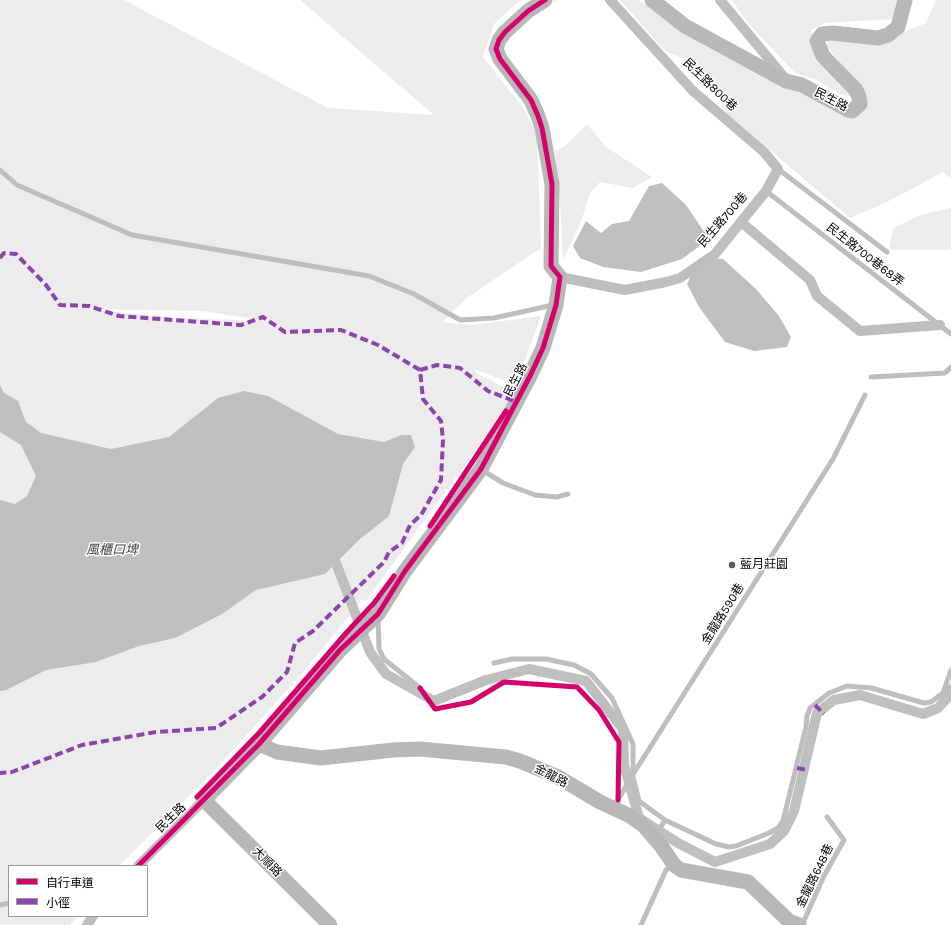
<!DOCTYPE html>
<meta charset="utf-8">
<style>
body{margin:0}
#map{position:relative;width:951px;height:925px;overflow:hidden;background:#fff;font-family:Karla,"Noto Sans TC",sans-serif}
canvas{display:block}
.legend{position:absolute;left:8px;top:865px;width:140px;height:52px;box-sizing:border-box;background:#fff;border:1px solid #999;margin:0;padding:5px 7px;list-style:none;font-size:12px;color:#000}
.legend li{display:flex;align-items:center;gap:8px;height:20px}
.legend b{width:20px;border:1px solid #999}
</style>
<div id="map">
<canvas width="951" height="925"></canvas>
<ul class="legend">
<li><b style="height:5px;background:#d6006c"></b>自行車道</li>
<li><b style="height:5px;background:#8e44ad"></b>小徑</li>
</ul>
</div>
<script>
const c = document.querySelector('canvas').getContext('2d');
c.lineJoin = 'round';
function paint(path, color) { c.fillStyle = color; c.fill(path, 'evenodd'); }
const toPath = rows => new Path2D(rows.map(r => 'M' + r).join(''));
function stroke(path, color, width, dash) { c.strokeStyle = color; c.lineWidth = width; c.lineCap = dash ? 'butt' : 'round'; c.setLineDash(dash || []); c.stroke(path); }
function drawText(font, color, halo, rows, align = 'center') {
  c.font = font + ' Karla,"Noto Sans TC",sans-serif'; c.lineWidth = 3; c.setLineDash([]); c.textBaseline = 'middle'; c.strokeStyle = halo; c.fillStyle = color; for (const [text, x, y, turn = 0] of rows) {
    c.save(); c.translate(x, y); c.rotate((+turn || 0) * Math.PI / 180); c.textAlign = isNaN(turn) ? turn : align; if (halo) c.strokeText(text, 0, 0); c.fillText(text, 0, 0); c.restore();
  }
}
paint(toPath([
 [0,0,124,0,328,108,434,115,300,0,520,0,494,24,483,57,524,109,537,135,541,248,468,297,442,322,471,325,541,316,516,385,474,369,476,373,517,394,365,602,362,600,300,676,215,770,119,866,9,866,9,916,78,916,70,925,0,925],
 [84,309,203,311,265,321,178,318],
 [620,0,638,0,754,69,841,108,865,94,826,45,835,34,901,33,926,23,936,0,951,0,951,179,943,172,887,202,850,218,725,112,701,66,665,51],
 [732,0,897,0,893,19,825,23,811,30,816,47,851,86,852,97,840,94,815,79,795,73,748,23],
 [587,124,606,147,652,177,633,188,600,182,590,193,582,219,563,260,560,203,555,151,565,146],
 [951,208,951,250,889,250,893,228,923,214]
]), '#ececec');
paint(toPath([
 [662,183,686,205,709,239,682,259,641,272,603,267,580,258,573,246,586,221,601,233,612,224,629,221,649,186],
 [711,258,723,259,756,289,779,316,791,337,787,347,754,351,725,342,699,307,687,284,692,273],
 [0,385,4,393,18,401,26,422,41,433,111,449,169,437,218,398,244,391,268,396,338,434,384,442,401,435,411,435,415,447,403,464,389,516,360,539,325,574,256,590,222,614,175,638,139,646,96,662,46,670,6,690,0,691,0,500,15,504,27,496,36,476,21,445,0,432]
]), '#bfbfbf');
stroke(toPath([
 [324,558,336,563,370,652,386,674,434,701,486,680,529,669,586,681,623,729,624,765,639,818,678,843,715,862,770,844,784,831,794,811,817,713,834,700,860,695,923,714,938,708,948,697,951,689]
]), '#bfbfbf', 10);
stroke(toPath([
 [537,684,540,666],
 [604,718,612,713]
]), '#b9b9b9', 1.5, [1, 2]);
stroke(toPath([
 [778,169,887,252],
 [0,170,17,185,132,235,369,276,414,294,460,320,494,318,553,305],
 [766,191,951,334],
 [871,377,945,373,951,367],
 [482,470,503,483,535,495,557,497,568,494],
 [374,603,378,614,379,649,384,659,420,688],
 [494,663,512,659,546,659,574,665,591,674,612,698,633,744,633,777,639,801,665,820,716,844,729,847,736,846,769,833,778,828,783,821,806,727,807,716,810,708,819,701,829,693,847,686,871,688,924,703,931,702,943,693,951,670],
 [618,808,618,800,630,779,833,459,865,395],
 [655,837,665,820],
 [0,905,9,903],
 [641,925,666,870,673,865],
 [802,925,824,876,844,840,827,817]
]), '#bebebe', 5);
stroke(toPath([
 [720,0,784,77],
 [741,222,810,280,817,296,860,331,940,325],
 [560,277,625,290,666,282,680,278,715,254,766,191,778,169,764,152,693,91,610,0],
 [138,866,204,800],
 [87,925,93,916]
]), '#bebebe', 10);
stroke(toPath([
 [652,0,685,26,786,81,802,85,848,110,852,111,860,104,859,97,856,90,823,56,817,41,822,34,833,33,878,38,888,35,898,27,905,0],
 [259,744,277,752,321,758,393,750,420,749,506,757,520,761,558,777,600,802,630,816,644,826,662,847,674,865,681,870,748,882,789,921,799,925],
 [330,925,204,800,259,744,340,650,378,614,405,571,481,469,530,376,543,348,556,305,560,277,551,266,552,184,542,128,538,116,531,100,500,59,496,49,499,40,505,32,528,11,545,0]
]), '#b8b8b8', 15);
stroke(toPath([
 [0,258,4,253,16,254,46,285,60,305,89,306,119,316,241,325,263,317,285,332,341,330,378,345,420,370,423,399,441,421,443,440,441,480,421,515,410,525,402,543,389,552,384,562,313,631,295,643,287,672,262,697,216,728,156,732,82,745,12,772,0,773],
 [420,370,437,365,460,368,488,391,517,402],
 [815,705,824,714],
 [797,768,808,770]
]), '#8e44ad', 4, [8, 4]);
stroke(toPath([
 [430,526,506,411],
 [420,688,435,709,471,702,504,682,577,687,599,710,619,742,618,800],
 [197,797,259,733,347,632,374,603,394,576],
 [138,866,259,744,340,650,378,614,405,571,481,469,530,376,543,348,556,305,560,277,551,266,552,184,542,128,538,116,531,100,500,59,496,49,499,40,505,32,528,11,545,0]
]), '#d6006c', 5);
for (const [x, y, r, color] of [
 [732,565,4,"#595959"]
]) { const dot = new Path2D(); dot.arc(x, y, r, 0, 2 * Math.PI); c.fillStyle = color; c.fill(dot); stroke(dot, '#fff', 1.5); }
drawText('12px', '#000', '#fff', [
 ["民生路800巷",710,85,44],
 ["民生路",831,100,27],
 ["民生路700巷",723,220,-49],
 ["民生路700巷68弄",865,255,38],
 ["民生路",516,380,-63],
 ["金龍路590巷",723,614,-58],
 ["金龍路",551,776,27],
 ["民生路",171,818,-44],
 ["大順路",267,862,45],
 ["金龍路648巷",815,876,-64]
]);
drawText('12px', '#000', '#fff', [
 ["藍月莊園",740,565]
], 'left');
drawText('italic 13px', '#444', '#fff', [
 ["風櫃口埤",112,550]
]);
</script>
